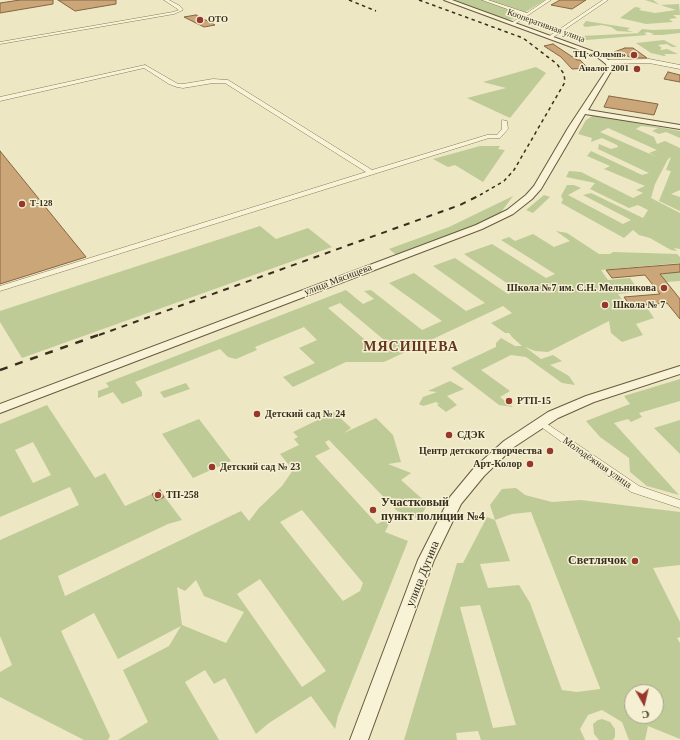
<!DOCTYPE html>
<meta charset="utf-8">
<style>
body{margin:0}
#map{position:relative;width:680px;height:740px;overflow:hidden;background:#ede7c3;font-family:"Times New Roman",serif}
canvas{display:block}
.north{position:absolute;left:624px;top:684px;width:40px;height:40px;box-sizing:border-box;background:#f5f0d3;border:1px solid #a9a28b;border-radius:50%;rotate:172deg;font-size:11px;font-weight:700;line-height:16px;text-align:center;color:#382e1e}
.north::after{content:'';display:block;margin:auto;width:14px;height:18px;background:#96382b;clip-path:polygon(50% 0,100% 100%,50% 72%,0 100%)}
</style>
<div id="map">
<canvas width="680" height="740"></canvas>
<div class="north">С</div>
</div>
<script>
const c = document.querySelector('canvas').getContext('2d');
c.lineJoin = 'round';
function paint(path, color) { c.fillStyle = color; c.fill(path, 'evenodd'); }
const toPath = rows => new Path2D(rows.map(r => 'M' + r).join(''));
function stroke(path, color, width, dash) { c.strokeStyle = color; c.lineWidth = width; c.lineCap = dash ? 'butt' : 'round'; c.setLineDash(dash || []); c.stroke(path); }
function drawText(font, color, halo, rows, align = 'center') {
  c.font = font + ' "Times New Roman",serif'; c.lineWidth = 3; c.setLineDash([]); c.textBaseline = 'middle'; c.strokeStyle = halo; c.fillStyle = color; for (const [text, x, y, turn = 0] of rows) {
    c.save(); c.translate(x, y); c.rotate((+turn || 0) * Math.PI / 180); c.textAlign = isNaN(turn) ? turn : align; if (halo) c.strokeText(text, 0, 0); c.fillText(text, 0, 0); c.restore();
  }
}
paint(toPath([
 [452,0,545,0,514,19,506,20],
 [645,0,653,0,660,5,679,4,680,15,673,15,677,18,669,19,673,22,646,24,620,18,635,7,641,8,639,10,655,13,676,10],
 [586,21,630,28,627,30,633,32,617,31,611,27,602,25,585,27,583,25],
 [642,29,652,30,680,29,680,33,662,35,651,35,654,34,648,32,644,33,647,35,586,40,581,36,643,33,638,33],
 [664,40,677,47,672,47,667,44,658,45,662,48,660,49,661,50,667,49,678,54,664,54,666,56,664,56,651,53,636,43],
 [536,67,546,73,510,118,467,98,506,88,483,82],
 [594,115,680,131,680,138,666,132,659,134,652,131,658,128,641,126,636,129,654,137,657,144,665,141,680,148,680,190,671,194,680,197,680,211,659,201,671,171,666,170,671,157,668,159,655,184,651,198,680,213,680,249,674,248,677,251,671,250,650,238,639,235,633,230,624,238,561,203,563,200,561,196,567,185,574,185,581,188,568,195,623,224,631,220,583,195,591,193,643,218,648,210,638,205,629,208,590,189,595,183,566,177,569,171,581,172,633,198,643,193,636,190,645,186,604,169,610,166,587,156,591,151,642,175,649,173,598,149,599,144,611,149,618,147,617,145,602,138,591,142,592,138,578,134,586,120],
 [608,128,657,150,649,153,659,158,600,132],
 [480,146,500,146,498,149,505,150,483,182,455,165,448,167,433,159],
 [544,195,550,197,533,213,526,210],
 [513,196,496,219,399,257,389,249,449,227],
 [260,226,276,239,308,228,332,247,22,358,0,322,0,311],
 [556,231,567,233,599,254,610,254,613,252,677,254,680,257,680,263,601,270,608,280,630,278,640,292,618,294,629,309,647,308,654,318,636,324,643,335,622,342,611,333,609,321,548,352,535,351,525,347,541,359,553,355,562,361,550,365,569,376,575,385,562,383,526,357,511,355,481,370,510,391,500,397,513,407,499,405,451,368,496,347,496,343,501,338,515,346,522,346,512,337,509,333,505,333,491,323,512,313,503,306,384,362,346,362,293,387,283,377,315,363,299,348,317,340,304,327,255,347,257,350,236,359,228,357,220,349,135,382,142,392,142,396,122,404,113,392,98,398,98,391,109,387,106,383,346,290,363,304,374,299,364,291,371,290,422,330,442,321,389,283,414,273,466,311,485,303,433,266,455,258,508,294,517,290,464,254,492,244,546,278,555,274,501,240,509,237,515,241,533,234,554,247,570,241],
 [340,303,389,344,389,345,377,350,328,308],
 [680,272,680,281,666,282,660,274],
 [680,379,680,401,639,413,642,417,631,422,628,419,614,423,679,495,647,486,630,472,629,458,600,437,586,421,630,404,624,396],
 [450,381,464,389,447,396,457,405,446,412,437,405,439,404,436,402,423,406,419,404,423,397,437,392,428,391],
 [186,383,190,389,164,398,160,392],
 [47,405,95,478,105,473,125,506,152,494,156,501,164,496,182,520,168,524,58,576,65,596,241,511,249,521,259,508,282,486,293,470,280,454,299,445,294,439,298,437,293,432,334,412,351,428,344,433,376,418,393,435,401,462,388,464,411,473,401,480,428,504,419,519,397,511,329,440,325,442,330,449,315,456,377,524,393,516,385,532,408,541,338,716,335,729,311,696,269,723,256,734,225,678,214,684,205,670,185,682,219,740,118,740,148,722,123,670,169,646,181,626,118,659,94,613,61,631,110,736,108,740,84,740,0,697,0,672,12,665,0,636,0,540,79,505,70,487,0,517,0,424],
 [33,442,51,475,33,483,15,450],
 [302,510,363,583,360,591,343,601,280,522],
 [260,579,326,671,302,687,237,594],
 [196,580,204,596,244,612,226,643,182,625,177,587,185,591],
 [199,419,231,461,193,478,162,434],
 [680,420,680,454,654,428],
 [516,488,525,495,552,502,581,500,680,512,680,565,653,568,680,622,680,637,677,638,680,643,680,739,648,726,645,740,629,740,622,722,602,710,588,715,580,729,585,740,481,740,478,731,456,733,457,740,404,740,457,563,463,563,487,517,495,520,490,505,502,489],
 [531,512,600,688,600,689,577,692,562,690,530,603,519,585,488,588,480,564,510,561,495,520,512,514],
 [480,605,516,725,515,725,493,728,460,607],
 [632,692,656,692,656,716,632,716],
 [602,719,610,722,615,729,615,737,613,740,599,740,594,734,593,724,598,720]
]), '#becb97');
const building = toPath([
 [20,0,53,0,53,4,0,13,0,3,20,0],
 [58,0,116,0,116,4,75,11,58,0],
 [560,0,586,0,572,9,551,5,560,0],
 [196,15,215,25,204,27,184,17,196,15],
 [553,44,577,60,580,60,588,68,572,69,561,57,544,46,553,44],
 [625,48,633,48,647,58,634,58,614,52,625,48],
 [668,72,680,75,680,82,664,79,668,72],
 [609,96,634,100,658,104,654,115,604,107,609,96],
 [0,151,86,257,0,284,0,151],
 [680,264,680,272,660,274,680,299,680,319,667,303,630,306,624,297,660,294,645,275,612,278,606,270,680,264],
 [160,490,164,497,156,501,152,494,160,490]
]);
paint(building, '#cba679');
stroke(building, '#866540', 1);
const minor = toPath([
 [164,0,169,0,180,6,183,10,174,14,0,44,0,42,173,12,179,10,164,0],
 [482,0,488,0,527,13,546,0,551,0,513,25,511,23,524,15,482,0],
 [603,0,608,0,552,38,548,37,603,0],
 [145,65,178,84,183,84,213,79,228,80,372,170,487,135,497,135,502,129,502,120,507,121,508,129,500,138,489,138,0,291,0,286,366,172,225,83,213,83,183,88,177,87,169,84,144,68,0,101,0,97,145,65],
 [540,419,639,486,680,500,680,508,631,492,537,424,535,422,537,420,540,419]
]);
const tertiary = toPath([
 [649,59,680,65,680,69,649,63,608,64,605,62,608,60,649,59]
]);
const secondary = toPath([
 [444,0,452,0,600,54,611,62,613,68,588,110,680,125,680,129,585,114,541,189,532,199,513,214,482,229,0,413,0,404,476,225,507,210,526,195,534,186,568,128,605,72,607,68,606,64,596,56,444,0],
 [680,366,680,374,594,402,558,418,514,447,484,476,461,504,434,560,368,740,350,740,418,560,450,497,474,468,504,441,548,412,586,396,680,366]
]);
stroke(minor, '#88785a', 1);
stroke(tertiary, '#88785a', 1);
stroke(secondary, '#69593d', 2);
paint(minor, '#f8f3d6');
paint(tertiary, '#f8f3d6');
paint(secondary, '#f8f3d6');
stroke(toPath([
 [349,0,376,11],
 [419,0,523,38,557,64,564,74,565,82,514,170,504,181,480,195]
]), '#382e1e', 1.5, [3.5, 3.5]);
stroke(toPath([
 [99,335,460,205,482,194]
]), '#382e1e', 2, [6, 6]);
stroke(toPath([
 [0,370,101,334]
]), '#382e1e', 2.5, [8, 8]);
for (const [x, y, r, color] of [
 [200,20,4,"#96382b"],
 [634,55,4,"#96382b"],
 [637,69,4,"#96382b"],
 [22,204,4,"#96382b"],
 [664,288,4,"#96382b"],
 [605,305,4,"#96382b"],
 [509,401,4,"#96382b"],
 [257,414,4,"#96382b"],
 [449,435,4,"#96382b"],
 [550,451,4,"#96382b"],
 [530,464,4,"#96382b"],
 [212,467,4,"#96382b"],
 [158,495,4,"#96382b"],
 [373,510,4,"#96382b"],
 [635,561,4,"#96382b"]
]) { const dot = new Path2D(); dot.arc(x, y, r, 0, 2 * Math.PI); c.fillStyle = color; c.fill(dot); stroke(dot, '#f5f0d3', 1.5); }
drawText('bold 9px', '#382e1e', '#f5f0d3', [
 ["ОТО",208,20],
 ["ТЦ «Олимп»",626,55,"right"],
 ["Аналог 2001",629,69,"right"],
 ["Т-128",30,204]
], 'left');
drawText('9px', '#382e1e', '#f5f0d3', [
 ["Кооперативная улица",546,26,20]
]);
drawText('10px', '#382e1e', '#f5f0d3', [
 ["улица Мясищева",338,280,-21],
 ["Молодёжная улица",597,463,35]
]);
drawText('bold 10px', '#382e1e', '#f5f0d3', [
 ["Школа №7 им. С.Н. Мельникова",656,288,"right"],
 ["Школа № 7",613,305],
 ["РТП-15",517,401],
 ["Детский сад № 24",265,414],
 ["СДЭК",457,435],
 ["Центр детского творчества",542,451,"right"],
 ["Арт-Колор",522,464,"right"],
 ["Детский сад № 23",220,467],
 ["ТП-258",166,495]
], 'left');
drawText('bold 12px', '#382e1e', '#f5f0d3', [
 ["Участковый",381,503],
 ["пункт полиции №4",381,517],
 ["Светлячок",627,561,"right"]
], 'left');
drawText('12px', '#382e1e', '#f5f0d3', [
 ["улица Дугина",423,574,-68]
]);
c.letterSpacing = '1px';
drawText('bold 14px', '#64361e', '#f5f0d3', [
 ["МЯСИЩЕВА",411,347]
]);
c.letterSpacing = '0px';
</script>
